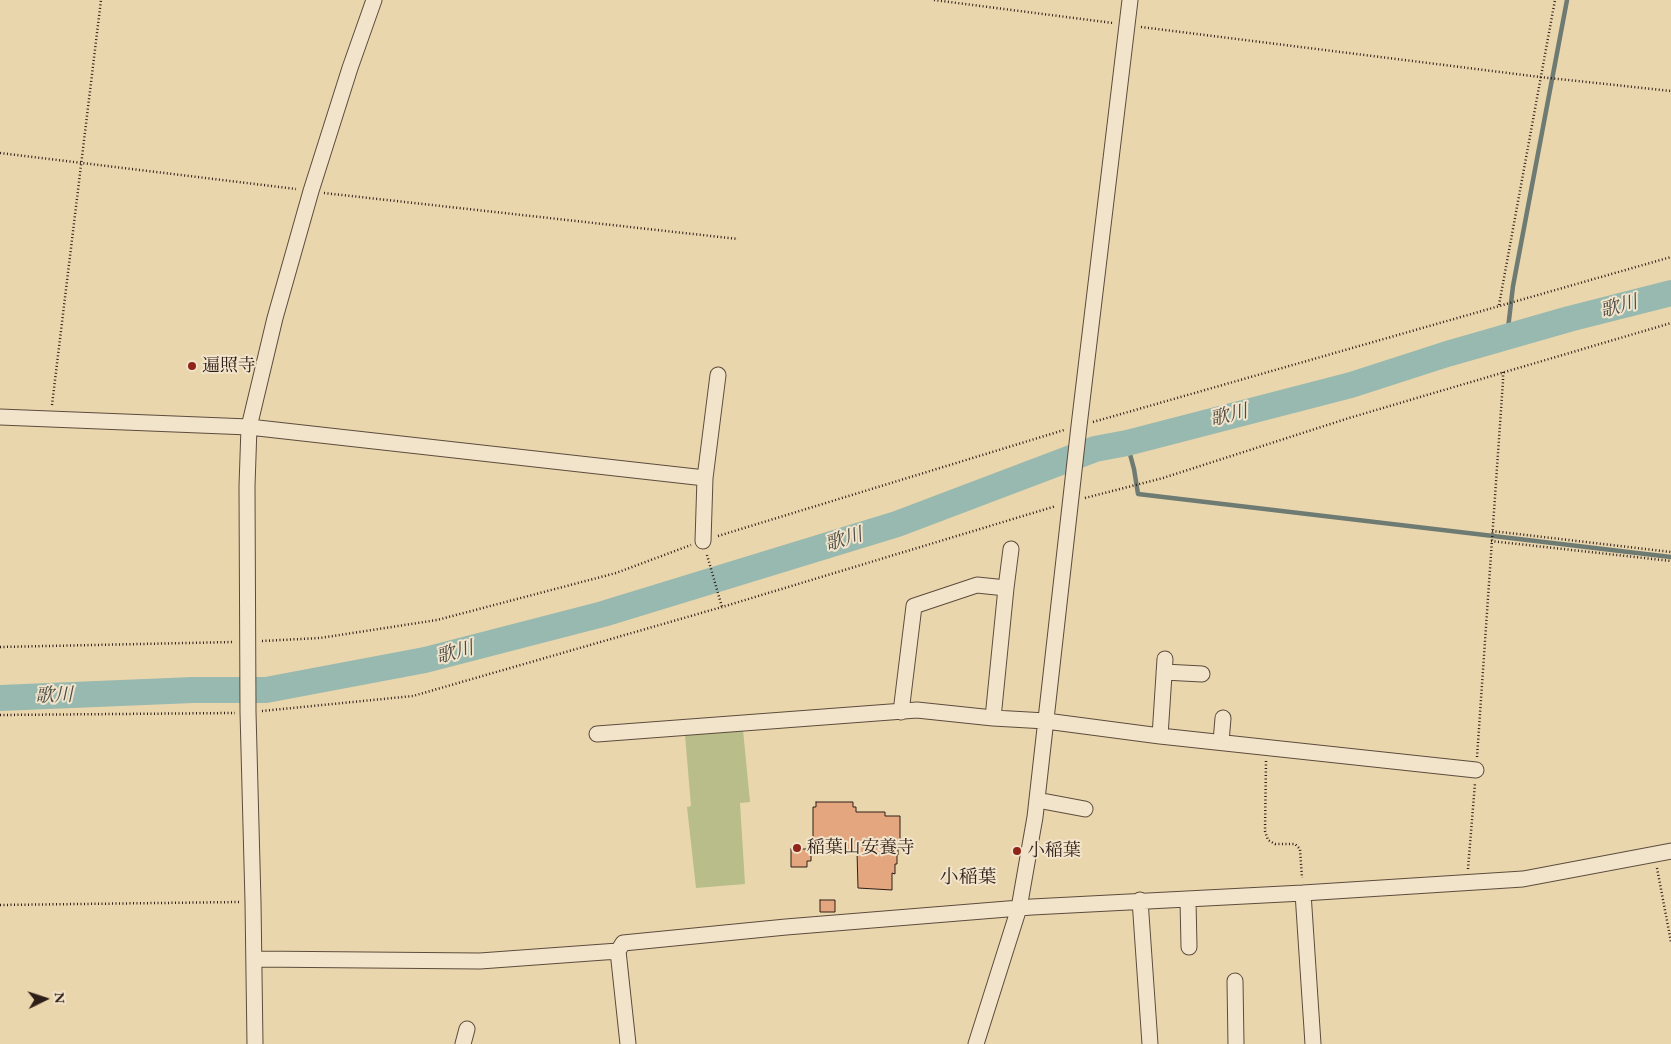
<!DOCTYPE html>
<meta charset="utf-8">
<style>
body{margin:0}
#map{position:relative;width:1671px;height:1044px;overflow:hidden;background:#ead6ad;font-family:"EB Garamond",serif}
canvas{display:block}
.north{position:absolute;left:20px;top:974px;width:50px;height:50px;-webkit-text-stroke:4px #f1e4ca;paint-order:stroke;rotate:86deg;font-size:14px;font-weight:700;line-height:20px;text-align:center;color:#2e1e18}
.north::after{content:'';display:block;margin:auto;width:18px;height:22px;background:#2e1e18;clip-path:polygon(50% 0,100% 100%,50% 72%,0 100%)}
</style>
<div id="map">
<canvas width="1671" height="1044"></canvas>
<div class="north">N</div>
</div>
<script>
const c = document.querySelector('canvas').getContext('2d');
c.lineJoin = 'round';
function paint(path, color) { c.fillStyle = color; c.fill(path, 'evenodd'); }
const toPath = rows => new Path2D(rows.map(r => 'M' + r).join(''));
function stroke(path, color, width, dash) { c.strokeStyle = color; c.lineWidth = width; c.lineCap = dash ? 'butt' : 'round'; c.setLineDash(dash || []); c.stroke(path); }
function drawText(font, color, halo, rows, align = 'center') {
  c.font = font + ' "EB Garamond","Noto Serif JP",serif'; c.lineWidth = 4; c.setLineDash([]); c.textBaseline = 'middle'; c.strokeStyle = halo; c.fillStyle = color; for (const [text, x, y, turn = 0] of rows) {
    c.save(); c.translate(x, y); c.rotate((+turn || 0) * Math.PI / 180); c.textAlign = isNaN(turn) ? turn : align; if (halo) c.strokeText(text, 0, 0); c.fillText(text, 0, 0); c.restore();
  }
}
paint(toPath([
 [743,730,750,802,740,803,745,884,696,888,687,807,691,806,685,735]
]), '#b8bd89');
stroke(toPath([
 [1507,337,1513,286,1567,0],
 [1127,443,1134,469,1138,494,1671,557]
]), '#6e7b73', 4.5);
stroke(toPath([
 [0,698,193,690,266,690,425,660,603,614,897,524,1095,449,1127,443,1351,385,1447,354,1569,319,1671,293]
]), '#98b9af', 26);
const building = toPath([
 [816,802,853,802,853,807,856,807,856,812,885,812,885,816,900,816,900,842,898,842,898,855,897,854,897,864,895,864,895,874,892,873,892,890,858,888,857,852,813,851,813,807,816,807,816,802],
 [791,849,811,849,811,861,807,861,807,867,791,867,791,849],
 [820,900,835,900,835,912,820,912,820,900]
]);
paint(building, '#e3a67f');
stroke(building, '#2e1e18', 1);
const minor = toPath([
 [0,417,249,427,705,478],
 [703,541,705,478,718,375],
 [1006,588,1011,549],
 [1164,672,1202,674],
 [901,712,914,606,977,585,1006,588,993,718],
 [597,734,917,710,993,718,1046,721,1160,736,1476,770],
 [1160,736,1165,659],
 [1221,742,1223,718],
 [1037,800,1085,809],
 [1303,893,1523,879,1671,851],
 [1140,900,1150,1044],
 [1188,900,1189,947],
 [254,959,480,961,618,951],
 [1235,981,1236,1044],
 [255,1044,253,902,248,712,247,486,249,427,275,318,311,191,350,68,374,0],
 [463,1044,467,1029],
 [628,1044,618,951,623,943,786,927,1032,907,1303,893,1313,1044],
 [976,1044,1019,908,1035,817,1079,426,1130,0]
]);
stroke(minor, '#5d4c3d', 17);
stroke(toPath([
 [934,0,1113,23],
 [1141,27,1540,77,1671,91],
 [0,153,296,189],
 [324,193,738,239],
 [1499,305,1555,0],
 [52,405,101,0],
 [1093,422,1671,257],
 [1085,498,1163,478,1349,418,1671,323],
 [1492,531,1671,552],
 [718,536,1064,430],
 [1491,541,1671,561],
 [707,555,722,607],
 [262,641,320,638,437,620,616,573,691,545],
 [0,647,234,642],
 [262,711,413,696,722,607,1056,506],
 [0,715,235,713],
 [1477,757,1503,381,1503,372],
 [1266,761,1265,831,1268,840,1275,844,1295,844,1300,849,1302,878],
 [1657,868,1671,942],
 [1468,869,1475,783],
 [0,905,239,902]
]), '#2e1e18', 2.5, [1, 2.5]);
stroke(minor, '#f1e4ca', 15);
for (const [x, y, r, color] of [
 [192,366,5,"#8f2418"],
 [797,848,5,"#8f2418"],
 [1017,851,5,"#8f2418"]
]) { const dot = new Path2D(); dot.arc(x, y, r, 0, 2 * Math.PI); c.fillStyle = color; c.fill(dot); stroke(dot, '#f1e4ca', 2); }
drawText('18px', '#2e1e18', '#f1e4ca', [
 ["遍照寺",202,366],
 ["稲葉山安養寺",807,848],
 ["小稲葉",1027,851]
], 'left');
drawText('italic 19px', '#4e4c45', '#f1e4ca', [
 ["歌川",1619,307,-15],
 ["歌川",1229,416,-14],
 ["歌川",844,540,-17],
 ["歌川",455,653,-15],
 ["歌川",54,696,-2]
]);
drawText('19px', '#2e1e18', '#f1e4ca', [
 ["小稲葉",968,878]
]);
</script>
